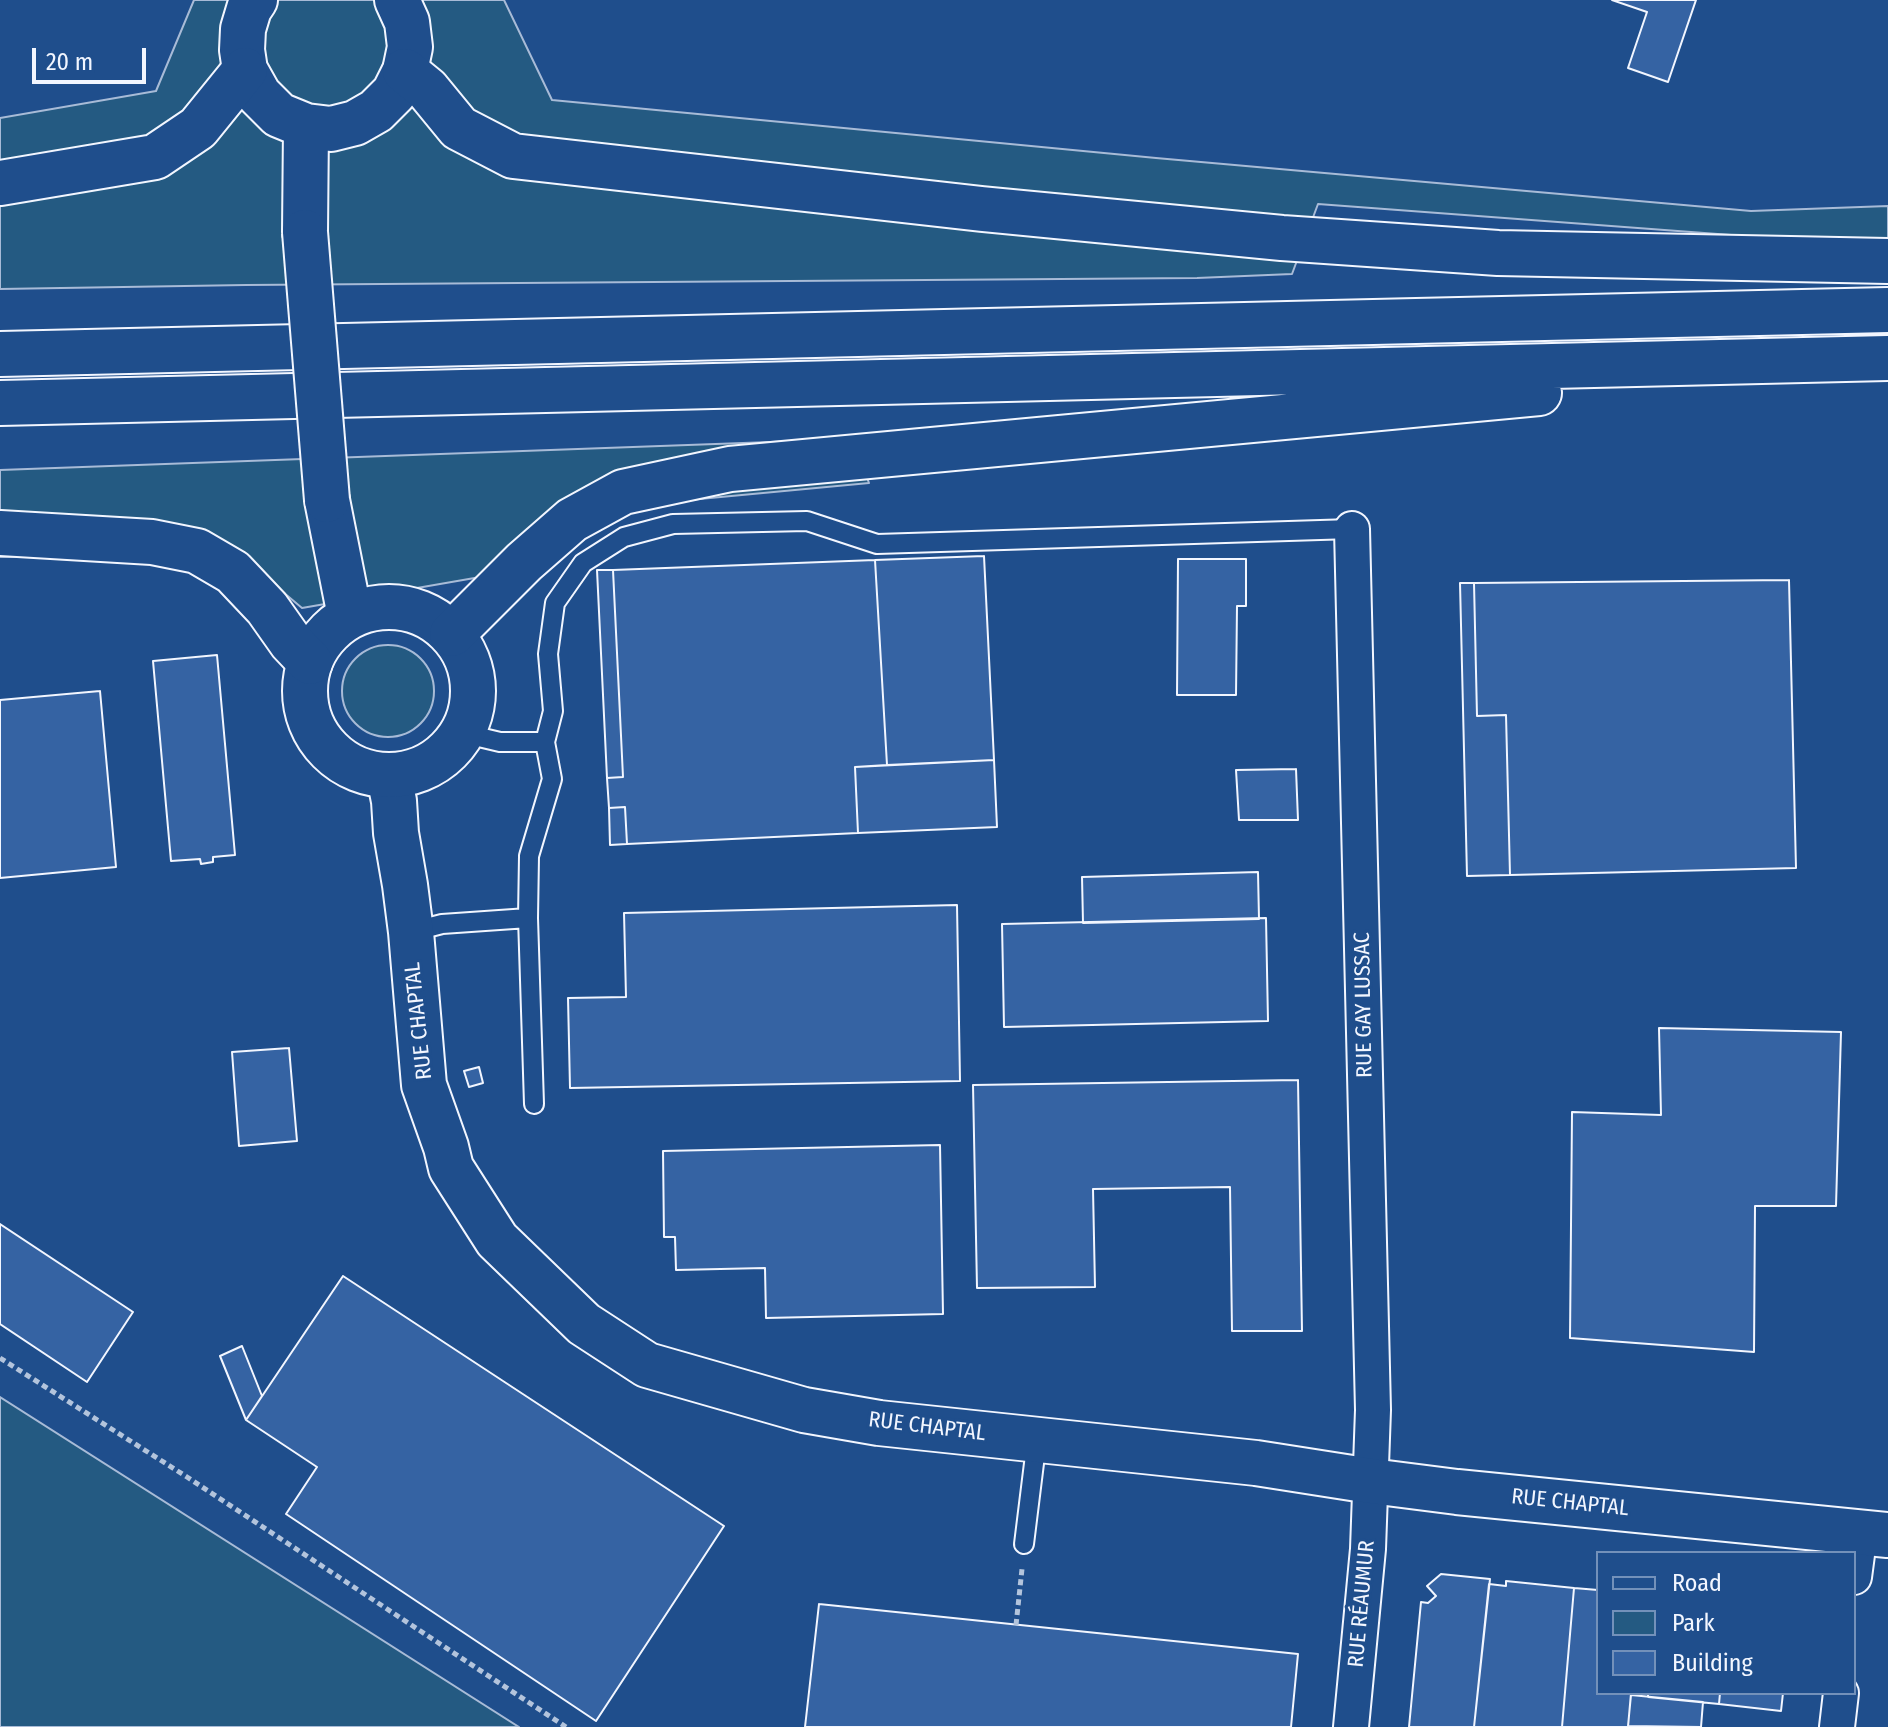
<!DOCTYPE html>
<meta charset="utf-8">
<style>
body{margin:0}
#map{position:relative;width:1888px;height:1727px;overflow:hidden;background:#1f4e8c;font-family:"Fira Sans Condensed",sans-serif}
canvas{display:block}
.legend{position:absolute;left:1596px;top:1551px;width:260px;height:144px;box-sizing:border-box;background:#1f4e8c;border:2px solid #7391ba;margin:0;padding:10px 14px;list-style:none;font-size:24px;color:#f2f6ff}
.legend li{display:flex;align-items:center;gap:16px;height:40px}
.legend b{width:40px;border:2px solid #7391ba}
.scale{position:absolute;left:32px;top:48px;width:114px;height:36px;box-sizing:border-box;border:4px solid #f2f6ff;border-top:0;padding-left:10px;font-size:24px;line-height:28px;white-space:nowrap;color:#f2f6ff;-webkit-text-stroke:6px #1f4e8c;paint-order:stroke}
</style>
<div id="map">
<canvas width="1888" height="1727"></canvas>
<ul class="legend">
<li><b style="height:10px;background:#1f4e8c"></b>Road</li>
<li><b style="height:22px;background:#245a82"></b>Park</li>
<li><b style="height:22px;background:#3563a3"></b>Building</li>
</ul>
<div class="scale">20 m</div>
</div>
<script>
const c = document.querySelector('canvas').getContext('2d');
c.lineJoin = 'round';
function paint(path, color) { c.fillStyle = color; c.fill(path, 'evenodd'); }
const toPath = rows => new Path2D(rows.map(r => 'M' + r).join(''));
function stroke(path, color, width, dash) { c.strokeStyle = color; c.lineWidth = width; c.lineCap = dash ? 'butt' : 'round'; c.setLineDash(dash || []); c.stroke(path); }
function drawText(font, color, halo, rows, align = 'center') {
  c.font = font + ' "Fira Sans Condensed",sans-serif'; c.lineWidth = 6; c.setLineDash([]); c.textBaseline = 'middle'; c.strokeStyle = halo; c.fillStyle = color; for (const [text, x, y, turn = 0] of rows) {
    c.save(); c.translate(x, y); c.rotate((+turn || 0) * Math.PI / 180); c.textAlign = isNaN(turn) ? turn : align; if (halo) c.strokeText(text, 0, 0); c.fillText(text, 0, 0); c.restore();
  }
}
const green = toPath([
 [194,0,504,0,552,100,1156,158,1751,211,1888,206,1888,238,1771,238,1318,204,1292,274,1197,278,246,285,0,289,0,118,156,91,194,0],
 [853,439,869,483,689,500,607,516,486,576,302,608,220,539,56,556,0,557,0,470,853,439],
 '342 691a46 46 0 1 1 92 0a46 46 0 1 1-92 0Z',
 [0,1397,519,1727,0,1727,0,1397]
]);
paint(green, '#245a82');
stroke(green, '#a8bbd7', 2);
const building = toPath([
 [1612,0,1696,0,1668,82,1628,68,1647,12,1612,0],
 [984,556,994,760,887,765,875,560,984,556],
 [1178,559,1246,559,1246,606,1237,606,1236,695,1177,695,1178,559],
 [875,560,887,765,855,767,858,833,627,844,625,807,609,808,607,778,623,777,613,570,875,560],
 [597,570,613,570,623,777,607,778,597,570],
 [1789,580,1796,868,1510,875,1506,715,1477,716,1474,583,1789,580],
 [1460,583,1474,583,1477,716,1506,715,1510,875,1467,876,1460,583],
 [217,655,235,855,213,857,213,862,201,864,200,859,171,861,153,661,217,655],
 [100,691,116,867,0,878,0,700,100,691],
 [994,760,997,827,858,833,855,767,994,760],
 [1296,769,1298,820,1239,820,1236,770,1296,769],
 [625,807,627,844,610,845,609,808,625,807],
 [1258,872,1259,919,1083,923,1082,877,1258,872],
 [957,905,960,1081,570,1088,568,998,626,997,624,913,957,905],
 [1266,918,1268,1021,1004,1027,1002,924,1266,918],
 [1659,1028,1841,1032,1836,1206,1755,1206,1754,1352,1570,1338,1572,1112,1661,1115,1659,1028],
 [289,1048,297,1141,239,1146,232,1052,289,1048],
 [479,1067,483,1083,469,1087,464,1071,479,1067],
 [1298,1080,1302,1331,1232,1331,1230,1187,1093,1189,1095,1287,977,1288,973,1085,1298,1080],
 [940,1145,943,1314,766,1318,765,1268,676,1270,675,1237,664,1237,663,1151,940,1145],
 [0,1224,133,1312,87,1382,0,1324,0,1224],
 [343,1276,724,1526,596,1721,286,1514,317,1467,246,1420,343,1276],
 [242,1346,262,1396,246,1420,220,1356,242,1346],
 [1441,1574,1490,1579,1474,1727,1409,1727,1421,1602,1428,1603,1436,1596,1427,1586,1441,1574],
 [1506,1581,1574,1588,1562,1727,1474,1727,1489,1584,1506,1586,1506,1581],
 [1574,1588,1598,1590,1598,1693,1631,1693,1628,1727,1562,1727,1574,1588],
 [819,1604,1298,1654,1291,1727,805,1727,819,1604],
 [1648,1693,1720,1693,1719,1704,1648,1697,1648,1693],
 [1720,1693,1783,1693,1781,1711,1719,1704,1720,1693],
 [1631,1695,1703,1702,1701,1727,1628,1726,1631,1695]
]);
paint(building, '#3563a3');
stroke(building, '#f2f6ff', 2);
const lane = toPath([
 [462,733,500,742,545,742,553,711,548,654,555,603,583,563,624,537,673,524,807,521,877,544,1352,529],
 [528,918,529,856,552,779,545,742],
 [411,932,442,924,528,918,534,1104],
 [1024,1544,1037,1439]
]);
const street = toPath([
 [1854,1577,1860,1532],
 [1351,1727,1368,1549,1373,1410,1352,529],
 [1837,1727,1841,1693]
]);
const secondary = toPath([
 [389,776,394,801,396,833,405,885,411,932,424,1085,446,1147,451,1168,497,1240,584,1324,647,1365,804,1410,879,1423,1256,1463,1371,1481,1457,1492,1888,1535]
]);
const primary = toPath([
 [255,0,249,9,243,29,242,50,245,70,259,95,279,115,306,126,331,129,355,123,376,111,394,93,405,71,410,47,407,22,397,0],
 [305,232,306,126],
 [327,500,350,616],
 '305 691a84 84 0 1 1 168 0a84 84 0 1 1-168 0Z'
]);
const highway = toPath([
 [405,71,427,89,459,128,513,156,982,209,1282,238,1498,253,1888,261],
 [0,183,155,157,198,128,245,70],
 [0,354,1888,310],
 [0,403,1888,358],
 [0,533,152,542,197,551,233,572,267,608,291,642,310,662],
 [452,634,524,562,572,520,623,492,730,469,1539,393]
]);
stroke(lane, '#f2f6ff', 22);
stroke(street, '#f2f6ff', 38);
stroke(secondary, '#f2f6ff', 48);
stroke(primary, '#f2f6ff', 48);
stroke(highway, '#f2f6ff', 48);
stroke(toPath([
 [0,1358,187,1477,566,1727],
 [1016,1625,1022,1569]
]), '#b3c4dc', 5, [6, 4]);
stroke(lane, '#1f4e8c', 18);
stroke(street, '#1f4e8c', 34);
stroke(secondary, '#1f4e8c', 44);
stroke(primary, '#1f4e8c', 44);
stroke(highway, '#1f4e8c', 44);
const primaryBridge = toPath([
 [305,232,327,500]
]);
stroke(primaryBridge, '#f2f6ff', 48, []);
stroke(primaryBridge, '#1f4e8c', 44);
drawText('22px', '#f2f6ff', '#1f4e8c', [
 ["RUE GAY LUSSAC",1364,1005,-91],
 ["RUE CHAPTAL",419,1021,-96],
 ["RUE CHAPTAL",927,1427,7],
 ["RUE CHAPTAL",1570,1503,6],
 ["RUE RÉAUMUR",1362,1604,-85]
]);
</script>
